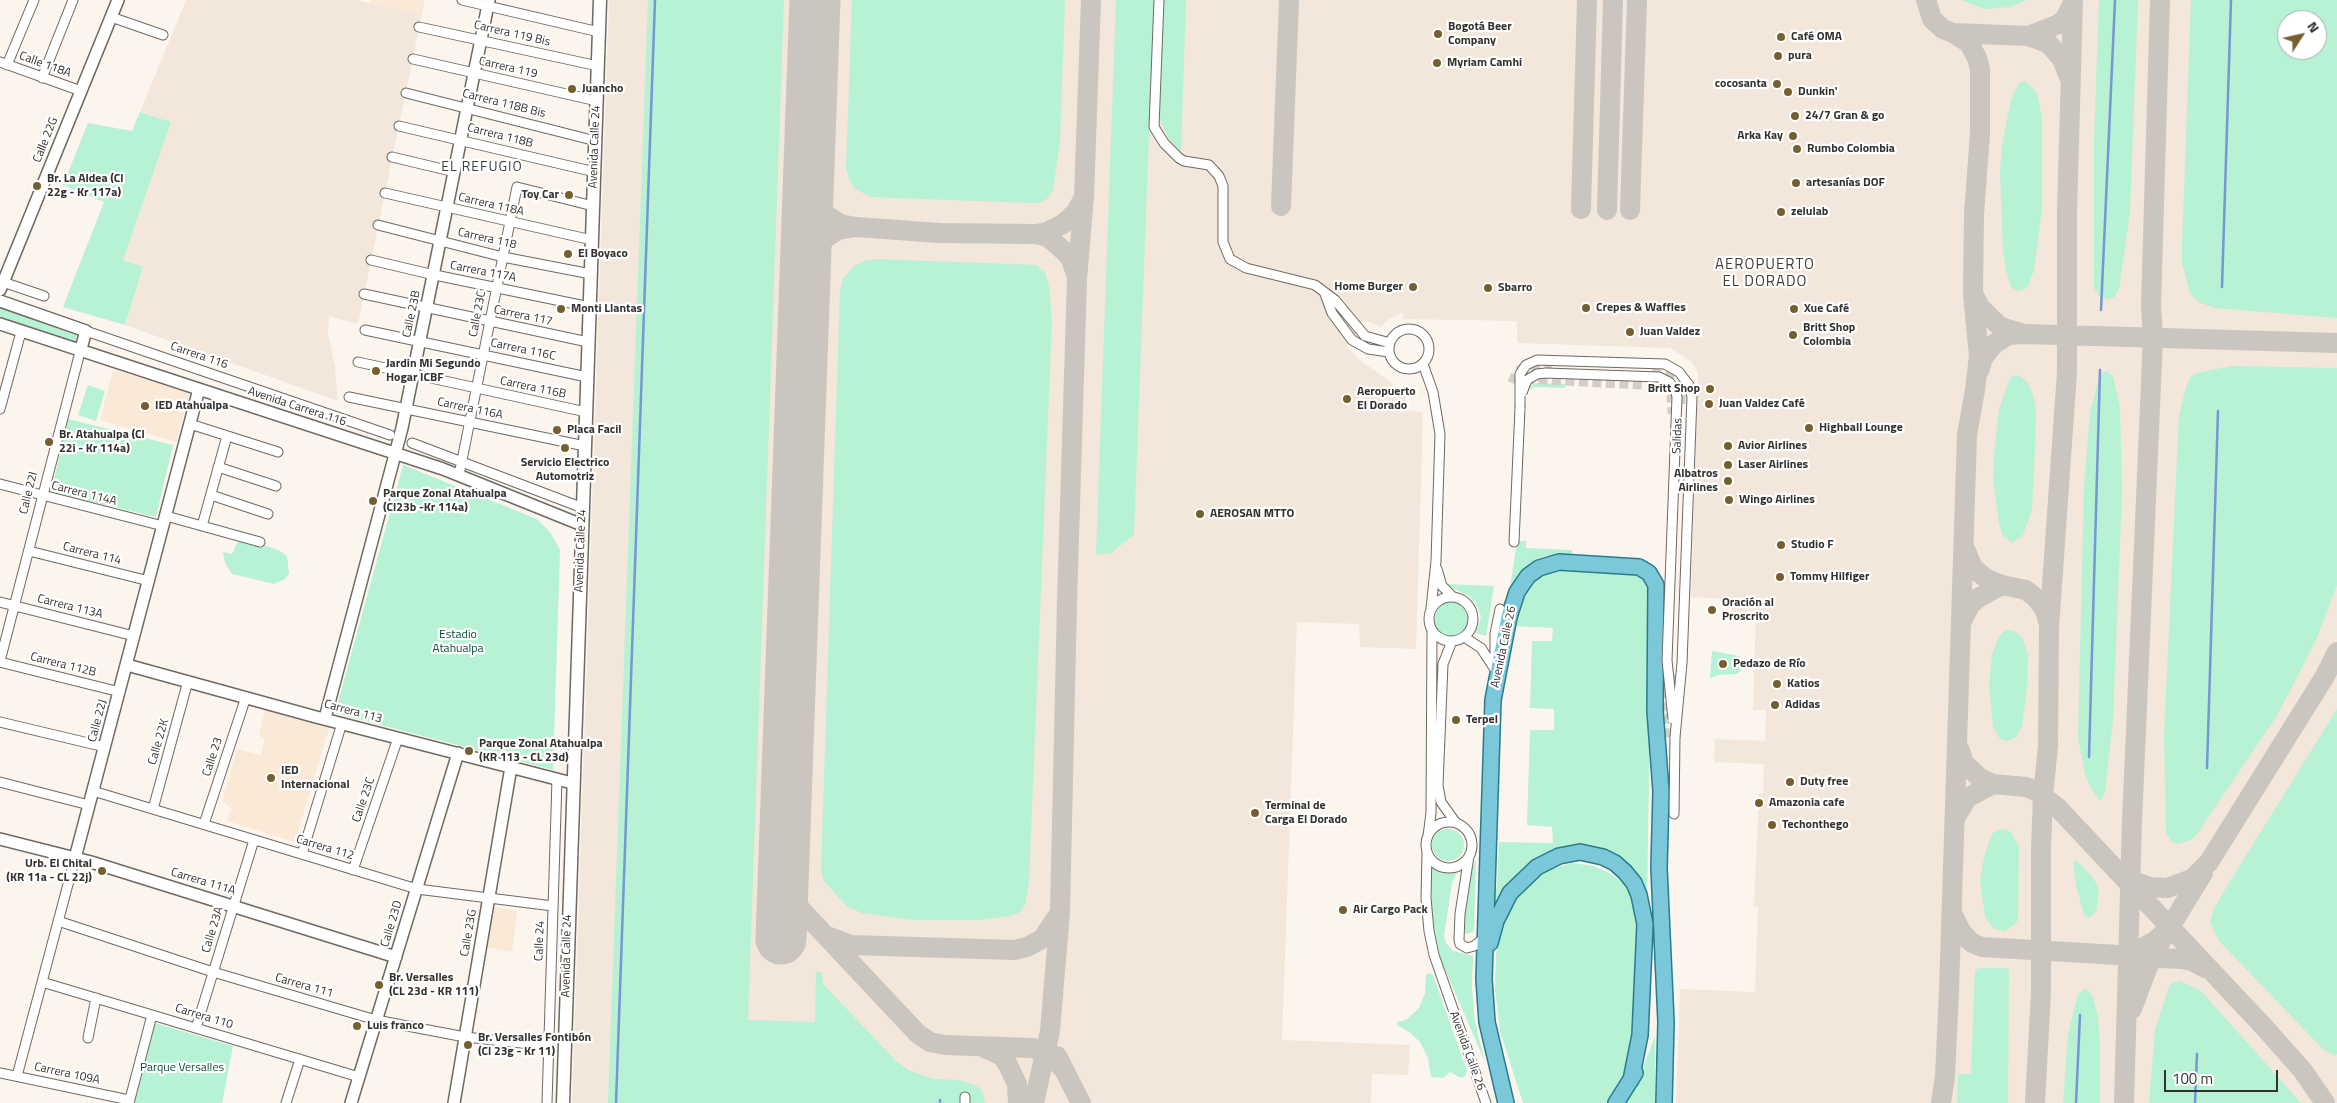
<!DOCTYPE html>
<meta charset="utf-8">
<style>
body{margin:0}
#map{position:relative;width:2337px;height:1103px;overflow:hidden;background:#fbf5ed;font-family:"Titillium Web",sans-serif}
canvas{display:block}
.north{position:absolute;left:2277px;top:10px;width:50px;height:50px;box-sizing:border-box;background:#fff;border:1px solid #aeadab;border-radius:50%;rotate:55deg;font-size:14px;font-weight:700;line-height:20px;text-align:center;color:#34312e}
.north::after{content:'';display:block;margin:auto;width:18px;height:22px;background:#755f2f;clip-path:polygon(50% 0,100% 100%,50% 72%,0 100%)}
.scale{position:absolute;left:2164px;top:1070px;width:114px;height:22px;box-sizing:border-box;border:2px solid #34312e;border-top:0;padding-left:6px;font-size:15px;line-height:18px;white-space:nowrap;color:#34312e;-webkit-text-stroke:4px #fff;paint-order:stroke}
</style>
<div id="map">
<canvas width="2337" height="1103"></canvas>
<div class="north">N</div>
<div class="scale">100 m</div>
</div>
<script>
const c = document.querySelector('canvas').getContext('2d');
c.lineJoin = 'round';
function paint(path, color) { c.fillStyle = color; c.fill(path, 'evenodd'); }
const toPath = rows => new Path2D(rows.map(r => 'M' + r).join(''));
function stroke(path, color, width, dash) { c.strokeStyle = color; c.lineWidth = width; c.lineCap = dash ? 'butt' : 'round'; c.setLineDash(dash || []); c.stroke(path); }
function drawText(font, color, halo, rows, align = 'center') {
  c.font = font + ' "Titillium Web",sans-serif'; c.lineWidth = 4.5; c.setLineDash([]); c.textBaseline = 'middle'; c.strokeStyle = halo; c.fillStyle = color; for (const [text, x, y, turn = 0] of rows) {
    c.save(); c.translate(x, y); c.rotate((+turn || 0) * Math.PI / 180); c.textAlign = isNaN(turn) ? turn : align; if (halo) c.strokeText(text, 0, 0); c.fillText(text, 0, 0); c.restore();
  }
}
paint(toPath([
 [186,0,355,0,422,14,358,324,329,316,328,333,335,367,338,401,125,325,143,268,123,260,171,122,140,112],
 [609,0,2337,0,2337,1103,1676,1103,1680,989,1755,992,1758,907,1754,907,1759,794,1763,794,1764,764,1714,762,1715,739,1765,741,1766,715,1766,710,1753,710,1756,613,1731,612,1731,599,1691,597,1698,372,1691,361,1670,348,1517,343,1517,321,1403,319,1403,312,1388,320,1381,327,1367,321,1362,322,1360,332,1346,346,1361,361,1392,383,1395,394,1406,394,1406,410,1423,412,1416,649,1360,647,1359,624,1297,622,1282,1040,1410,1045,1408,1075,1372,1074,1371,1103,572,1103],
 [2287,20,2317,20,2317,50,2287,50]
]), '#f2e7da');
paint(toPath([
 [371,0,425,0,422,14,370,3],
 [113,370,190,392,176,442,100,420],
 [265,709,329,728,295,842,227,821,231,808,222,801,237,749,261,755,265,738,259,736],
 [489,906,517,911,512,952,483,947]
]), '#fae9d7');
paint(toPath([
 [648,0,784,0,748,1020,815,1022,816,971,822,973,823,984,895,1060,908,1070,921,1075,935,1079,958,1080,975,1085,982,1091,985,1103,608,1103],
 [852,0,1065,0,1060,142,1053,190,1047,199,1039,203,1031,203,871,197,857,190,850,182,846,168],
 [1116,0,1154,0,1134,535,1111,553,1096,555],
 [1164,0,1186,0,1181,152,1168,137,1159,118],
 [1961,0,2027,0,2010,7,1985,9],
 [2099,0,2138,0,2130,212,2119,289,2114,297,2108,300,2099,296,2094,288,2094,140],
 [2191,0,2337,0,2337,318,2215,308,2198,302,2190,293,2182,264,2182,246],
 [2287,20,2317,20,2317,50,2287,50],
 [2026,81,2037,93,2042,119,2042,208,2034,270,2028,286,2022,290,2017,291,2011,287,2006,270,2003,251,2000,170,2002,145,2011,100,2019,83],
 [140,112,171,122,123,260,143,267,125,325,63,307,104,202,63,185,88,123,132,131],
 [876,259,1036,265,1045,272,1049,287,1052,320,1029,882,1025,905,1020,912,1011,916,977,920,912,920,862,913,848,907,841,900,824,881,821,871,840,291,843,279,854,266,864,261],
 [0,307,77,335,74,344,0,319],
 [2232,366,2337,368,2337,585,2316,640,2278,714,2199,831,2191,840,2178,844,2172,842,2166,833,2164,737,2179,415,2187,384,2192,376,2197,373],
 [2106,371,2113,376,2120,408,2122,492,2113,720,2105,791,2102,800,2099,800,2090,787,2085,774,2078,737,2084,488,2090,413,2099,377],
 [2018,375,2028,383,2033,395,2036,409,2035,452,2032,509,2023,535,2012,543,2003,536,1999,524,1993,478,1994,454,1999,410,2009,380,2013,376],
 [1534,383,1565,384,1565,388,1535,387,1529,389],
 [88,385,105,391,96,421,78,415],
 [68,419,173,445,156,517,51,492],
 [403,465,537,519,550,532,560,550,553,770,335,713],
 [243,537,280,551,287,556,289,573,285,579,274,584,232,574,225,563,223,552,232,554,237,543],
 [1517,541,1526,541,1526,548,1572,550,1572,555,1551,555,1539,558,1530,563,1519,575,1507,608],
 [1557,569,1627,570,1642,577,1652,586,1647,903,1630,871,1554,852,1487,925,1497,886,1499,842,1553,843,1552,827,1527,825,1530,730,1554,730,1554,709,1530,708,1532,641,1552,641,1553,628,1514,626,1521,602,1529,586,1540,575],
 [1445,584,1494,586,1486,636,1476,633,1481,616,1475,602,1469,596],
 '1434 619a17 17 0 1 1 34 0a17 17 0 1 1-34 0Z',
 [2005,630,2014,631,2022,637,2028,655,2027,687,2022,727,2016,737,2008,741,2000,739,1993,727,1989,685,1992,655,1998,638],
 [1712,651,1739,656,1742,660,1743,668,1737,674,1718,675,1710,679],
 [2337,709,2337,1054,2333,1055,2324,1050,2219,941,2210,923,2213,911,2221,896],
 '1432 845a16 16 0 1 1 32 0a16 16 0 1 1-32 0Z',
 [2000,829,2008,830,2012,834,2019,847,2018,920,2014,925,2004,931,1994,929,1985,917,1980,880,1984,857,1990,838,1993,833],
 [1476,859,1474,931,1467,934,1464,932,1464,915,1467,882],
 [2076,860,2094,879,2099,891,2096,912,2089,918,2084,915,2076,885,2073,861],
 [1572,863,1594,866,1611,874,1623,883,1633,898,1641,924,1639,990,1627,1070,1606,1103,1523,1103,1500,1031,1495,988,1497,933,1521,888,1544,871],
 [1430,866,1441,872,1457,872,1452,883,1444,935,1446,943,1453,951,1473,956,1472,987,1475,1022,1485,1062,1441,960,1433,924],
 [1980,968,2005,968,2009,970,2008,1103,1957,1103,1958,1074,1971,1074,1975,970],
 [1429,973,1433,975,1467,1071,1465,1076,1461,1078,1450,1072,1443,1078,1431,1077,1428,1058,1420,1042,1409,1032,1397,1025,1397,1022,1406,1020,1419,1008,1425,993,1426,975],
 [2180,981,2201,991,2301,1103,2149,1103,2155,1030,2169,987,2171,984],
 [2085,989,2093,996,2098,1018,2100,1041,2100,1103,2063,1103,2068,1034,2078,994],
 [154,1023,233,1046,222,1103,133,1103],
 [1655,1036,1655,1103,1618,1103,1644,1065]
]), '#b6f2d3');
stroke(toPath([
 [2222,287,2231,0],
 [2101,310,2115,0],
 [2089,757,2100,370],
 [2207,768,2218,411],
 [616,1103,655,0],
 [940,1103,940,1100],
 [2076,1103,2080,1015],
 [2195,1103,2197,1054]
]), '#7796d4', 2.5);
stroke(toPath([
 [1926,0,1932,19,1943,29,1953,33,2028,36,2048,43,2062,59,2069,77],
 [2028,36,2059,24,2066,17,2073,3],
 [808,184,811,198,823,213,840,224,856,227],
 [1281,206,1289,0],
 [1581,209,1587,0],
 [1607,210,1613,0],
 [1630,210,1637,0],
 [1036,234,1047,232,1063,224,1076,212,1083,199],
 [805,270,811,251,819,242,838,230,856,227,939,233,1036,234,1048,237,1064,251,1071,259,1076,274],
 [1973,294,1980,307,1994,321,2001,327,2024,334,2337,343],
 [1979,371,1983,358,1994,344,2009,335,2024,334],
 [1965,549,1973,568,1987,579,2002,585,2026,590,2036,598,2045,610,2048,621],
 [1962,621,1970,605,1978,598,2002,585],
 [1959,748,1964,763,1980,778,1993,784,2026,787,2036,791,2058,808,2265,1028,2303,1071,2325,1103],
 [1955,818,1967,798,1993,784],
 [784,870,785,886,793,901,918,1034,930,1042,945,1045,1033,1048,1056,1060,1062,1068],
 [2130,880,2150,887,2167,888,2192,879,2209,862,2325,676,2337,652],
 [1952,913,1962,933,1972,943,1982,947,2118,955,2135,952,2155,941,2170,927,2203,873],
 [830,937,851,945,1014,950,1027,947,1042,939,1059,914],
 [2141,957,2181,959,2192,961,2205,968],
 [2132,1009,2147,969,2163,937],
 [982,1047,1002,1056,1008,1065,1017,1084,1018,1103],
 [1057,1056,1081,1103],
 [1034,1103,1050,1031,1060,912,1067,602,1077,279,1084,197,1091,0],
 [1941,1103,1945,1076,1949,991,1967,435,1975,390,1979,356,1973,294,1974,214,1980,133,1980,69,1977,58,1969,43,1953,33],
 [2035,1103,2041,992,2041,848,2043,796,2048,746,2049,628,2067,372,2067,212,2073,0],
 [2124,1103,2132,822,2153,337,2151,306,2160,0]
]), '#cac5be', 20);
stroke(toPath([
 [781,939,815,0]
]), '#cac5be', 51);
stroke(toPath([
 [1652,373,1666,375,1675,381,1681,393,1681,405],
 [1519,374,1527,369,1552,369],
 [1525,379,1662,386,1671,395,1672,414],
 [1512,383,1516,373,1523,367],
 [1663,662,1665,722],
 [1668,723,1678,675],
 [1665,737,1667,717]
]), '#d3cec7', 9, [9, 4.5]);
const minor = toPath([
 [462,0,599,32],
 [1159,0,1154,127,1164,143,1179,158,1184,161,1209,165,1219,176,1223,186,1223,242,1230,259,1246,268,1315,285,1335,300,1365,336,1390,343],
 [111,17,163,35],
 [419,27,598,66],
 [413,59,597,101],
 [0,62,81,91],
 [7,65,34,0],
 [42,78,73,0],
 [406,93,596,141],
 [399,126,595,172],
 [392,157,455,172],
 [385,193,592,240],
 [378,225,503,257,591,274],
 [371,260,430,274,590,307],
 [0,281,44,296],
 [364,294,588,342],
 [1325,294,1332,313,1352,340,1368,349,1389,352],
 '1389 349a20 20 0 1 1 40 0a20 20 0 1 1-40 0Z',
 [365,330,587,377],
 [86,331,390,435],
 [358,362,586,412],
 [1423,364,1433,392,1440,434,1436,561,1431,608],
 [349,397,585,446],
 [0,409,21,332],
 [190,424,278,452],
 [412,443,583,508],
 [218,467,276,486],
 [459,475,517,187,593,206],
 [0,484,163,526],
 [211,495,268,514],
 [166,516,260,542],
 [202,526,227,436],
 [1514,542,1520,408],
 [29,551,149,581],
 [1437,569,1442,586,1452,596],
 '1429 619a22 22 0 1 1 44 0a22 22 0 1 1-44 0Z',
 [0,602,134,636],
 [1464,637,1481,648,1494,668],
 [1452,641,1443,664,1438,785,1441,802,1456,823],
 [0,661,80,352],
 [1495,661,1495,634,1500,609],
 [0,662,120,692],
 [0,722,105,747],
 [0,782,89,805],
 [93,791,417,889,553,906],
 [153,809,188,681],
 [1674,814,1675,737],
 '1426 845a23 23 0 1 1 46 0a23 23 0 1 1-46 0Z',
 [204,824,246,697],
 [1428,836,1431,813,1432,631],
 [1427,852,1426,898,1429,931,1434,955,1486,1103],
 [302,854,342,723],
 [1469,856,1460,914,1459,940,1460,944,1467,948,1474,946,1484,938],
 [353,870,398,738],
 [58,921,213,972,376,1020,465,1037,549,1046],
 [42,982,359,1077],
 [196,1028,254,840],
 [88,1038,96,998],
 [0,1073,129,1100],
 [17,1076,75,858],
 [129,1103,152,1015],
 [286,1103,300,1059],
 [547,1103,557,779],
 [965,1103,965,1097]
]);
const tertiary = toPath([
 [0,290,118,0],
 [0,301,86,331,80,352],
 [0,324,443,469,582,525],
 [127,665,316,717,572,783],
 [325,718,402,428,489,0],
 [0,839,91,862,396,957],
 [75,858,199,389],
 [351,1103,458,753],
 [454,1103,511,767]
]);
const secondary = toPath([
 [563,1103,600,0]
]);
const primary = toPath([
 [1490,943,1496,921,1510,893,1537,867,1559,856,1580,852,1603,857,1615,863,1625,872,1634,883,1639,895,1645,924,1640,1035,1631,1080],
 [1506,1103,1487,1022,1484,979,1493,700,1509,617,1517,592,1528,576,1539,568,1559,562,1639,567,1649,573,1656,585,1655,711,1661,791,1659,868,1666,1022,1664,1103],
 [1616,1103,1635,1073]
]);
stroke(minor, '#6e6962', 11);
stroke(tertiary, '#6e6962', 14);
stroke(secondary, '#6e6962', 15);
stroke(primary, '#287c8d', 18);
stroke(minor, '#fff', 9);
stroke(tertiary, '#fff', 11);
stroke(secondary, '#fff', 12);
stroke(primary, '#7ac8d9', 15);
const minorBridge = toPath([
 [1522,393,1527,380,1537,374,1546,373,1659,377,1669,382,1675,389,1677,397,1667,660,1673,719],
 [1520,408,1520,374,1526,365,1537,360,1665,364,1679,372,1689,385,1692,397,1682,663,1675,737]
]);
stroke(minorBridge, '#6e6962', 11, []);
stroke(minorBridge, '#fff', 9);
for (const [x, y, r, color] of [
 [1438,34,5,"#755f2f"],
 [1781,37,5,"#755f2f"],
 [1778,56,5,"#755f2f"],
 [1437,63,5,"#755f2f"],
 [1777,84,5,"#755f2f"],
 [572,89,5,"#755f2f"],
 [1788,92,5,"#755f2f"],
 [1795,116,5,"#755f2f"],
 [1793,136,5,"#755f2f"],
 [1797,149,5,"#755f2f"],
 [1796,183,5,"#755f2f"],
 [37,186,5,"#755f2f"],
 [569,195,5,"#755f2f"],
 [1781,212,5,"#755f2f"],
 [568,254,5,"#755f2f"],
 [1413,287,5,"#755f2f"],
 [1488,288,5,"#755f2f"],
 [1586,308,5,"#755f2f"],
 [561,309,5,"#755f2f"],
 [1794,309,5,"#755f2f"],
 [1630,332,5,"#755f2f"],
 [1793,335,5,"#755f2f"],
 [376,371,5,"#755f2f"],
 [1710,389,5,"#755f2f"],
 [1347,399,5,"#755f2f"],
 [1709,404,5,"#755f2f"],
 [145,406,5,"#755f2f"],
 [1809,428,5,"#755f2f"],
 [557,430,5,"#755f2f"],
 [49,442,5,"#755f2f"],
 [1728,446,5,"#755f2f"],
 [565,448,5,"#755f2f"],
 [1728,465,5,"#755f2f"],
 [1728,481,5,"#755f2f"],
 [1729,500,5,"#755f2f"],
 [373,501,5,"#755f2f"],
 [1200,514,5,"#755f2f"],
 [1781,545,5,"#755f2f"],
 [1780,577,5,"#755f2f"],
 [1712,610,5,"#755f2f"],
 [1723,664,5,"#755f2f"],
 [1777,684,5,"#755f2f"],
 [1775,705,5,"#755f2f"],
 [1456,720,5,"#755f2f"],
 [469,751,5,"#755f2f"],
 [271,778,5,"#755f2f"],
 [1790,782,5,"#755f2f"],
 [1759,803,5,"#755f2f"],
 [1255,813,5,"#755f2f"],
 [1772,825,5,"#755f2f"],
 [102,871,5,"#755f2f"],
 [1343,910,5,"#755f2f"],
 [379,985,5,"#755f2f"],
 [357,1026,5,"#755f2f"],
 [468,1045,5,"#755f2f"]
]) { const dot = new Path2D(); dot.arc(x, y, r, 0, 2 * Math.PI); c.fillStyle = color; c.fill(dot); stroke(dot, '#fff', 2); }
drawText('bold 12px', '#34312e', '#fff', [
 ["Bogotá Beer",1448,27],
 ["Company",1448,41],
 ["Café OMA",1791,37],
 ["pura",1788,56],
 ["Myriam Camhi",1447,63],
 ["cocosanta",1767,84,"right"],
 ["Juancho",582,89],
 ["Dunkin'",1798,92],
 ["24/7 Gran & go",1805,116],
 ["Arka Kay",1783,136,"right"],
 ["Rumbo Colombia",1807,149],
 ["Br. La Aldea (Cl",47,179],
 ["22g - Kr 117a)",47,193],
 ["artesanías DOF",1806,183],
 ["Toy Car",559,195,"right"],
 ["zelulab",1791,212],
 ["El Boyaco",578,254],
 ["Home Burger",1403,287,"right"],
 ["Sbarro",1498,288],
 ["Crepes & Waffles",1596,308],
 ["Monti Llantas",571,309],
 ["Xue Café",1804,309],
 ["Britt Shop",1803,328],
 ["Colombia",1803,342],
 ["Juan Valdez",1640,332],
 ["Jardin Mi Segundo",386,364],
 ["Hogar ICBF",386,378],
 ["Britt Shop",1700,389,"right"],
 ["Aeropuerto",1357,392],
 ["El Dorado",1357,406],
 ["Juan Valdez Café",1719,404],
 ["IED Atahualpa",155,406],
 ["Highball Lounge",1819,428],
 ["Placa Facil",567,430],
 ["Br. Atahualpa (Cl",59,435],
 ["22i - Kr 114a)",59,449],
 ["Avior Airlines",1738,446],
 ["Servicio Electrico",565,463,"center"],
 ["Automotriz",565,477,"center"],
 ["Laser Airlines",1738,465],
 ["Albatros",1718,474,"right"],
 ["Airlines",1718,488,"right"],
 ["Parque Zonal Atahualpa",383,494],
 ["(Cl23b -Kr 114a)",383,508],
 ["Wingo Airlines",1739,500],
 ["AEROSAN MTTO",1210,514],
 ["Studio F",1791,545],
 ["Tommy Hilfiger",1790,577],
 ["Oración al",1722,603],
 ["Proscrito",1722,617],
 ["Pedazo de Río",1733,664],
 ["Katios",1787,684],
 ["Adidas",1785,705],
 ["Terpel",1466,720],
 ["Parque Zonal Atahualpa",479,744],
 ["(KR 113 - CL 23d)",479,758],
 ["IED",281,771],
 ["Internacional",281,785],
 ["Duty free",1800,782],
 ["Amazonia cafe",1769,803],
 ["Terminal de",1265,806],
 ["Carga El Dorado",1265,820],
 ["Techonthego",1782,825],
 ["Urb. El Chital",92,864,"right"],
 ["(KR 11a - CL 22j)",92,878,"right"],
 ["Air Cargo Pack",1353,910],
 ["Br. Versalles",389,978],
 ["(CL 23d - KR 111)",389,992],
 ["Luis franco",367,1026],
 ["Br. Versalles Fontibón",478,1038],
 ["(Cl 23g - Kr 11)",478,1052]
], 'left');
drawText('12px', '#34312e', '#fff', [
 ["Carrera 119 Bis",512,34,13],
 ["Calle 118A",45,65,20],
 ["Carrera 119",508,68,13],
 ["Carrera 118B Bis",504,104,14],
 ["Carrera 118B",500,136,14],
 ["Calle 22G",46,140,-68],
 ["Avenida Calle 24",595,147,-88],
 ["Carrera 118A",491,205,13],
 ["Carrera 118",487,239,13],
 ["Carrera 117A",483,272,11],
 ["Calle 23B",412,314,-78],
 ["Calle 23C",478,314,-79],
 ["Carrera 117",523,316,12],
 ["Carrera 116C",523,350,12],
 ["Carrera 116",199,356,19],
 ["Carrera 116B",533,388,12],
 ["Avenida Carrera 116",297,407,18],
 ["Carrera 116A",470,409,12],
 ["Salidas",1678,436,-88],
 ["Calle 22I",29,493,-76],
 ["Carrera 114A",84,494,14],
 ["Avenida Calle 24",581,551,-88],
 ["Carrera 114",92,554,14],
 ["Carrera 113A",70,607,14],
 ["Avenida Calle 26",1504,647,-78],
 ["Carrera 112B",63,665,14],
 ["Carrera 113",353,712,15],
 ["Calle 22J",98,721,-75],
 ["Calle 22K",159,742,-74],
 ["Calle 23",213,757,-72],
 ["Calle 23C",364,800,-71],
 ["Carrera 112",325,848,17],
 ["Carrera 111A",203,882,17],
 ["Calle 23D",392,924,-73],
 ["Calle 23A",213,930,-73],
 ["Calle 23G",469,933,-80],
 ["Calle 24",540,941,-88],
 ["Avenida Calle 24",567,956,-89],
 ["Carrera 111",304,986,16],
 ["Carrera 110",204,1017,17],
 ["Avenida Calle 26",1467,1051,70],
 ["Carrera 109A",67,1074,12]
]);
drawText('12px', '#0a4f36', '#fff', [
 ["Estadio",458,635],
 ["Atahualpa",458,649],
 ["Parque Versalles",182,1068]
]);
c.letterSpacing = '1px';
drawText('14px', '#433e38', '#fff', [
 ["EL REFUGIO",482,168]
]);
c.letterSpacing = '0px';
c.letterSpacing = '1px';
drawText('15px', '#433e38', '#fff', [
 ["AEROPUERTO",1765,265],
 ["EL DORADO",1765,282]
]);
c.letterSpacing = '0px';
</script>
